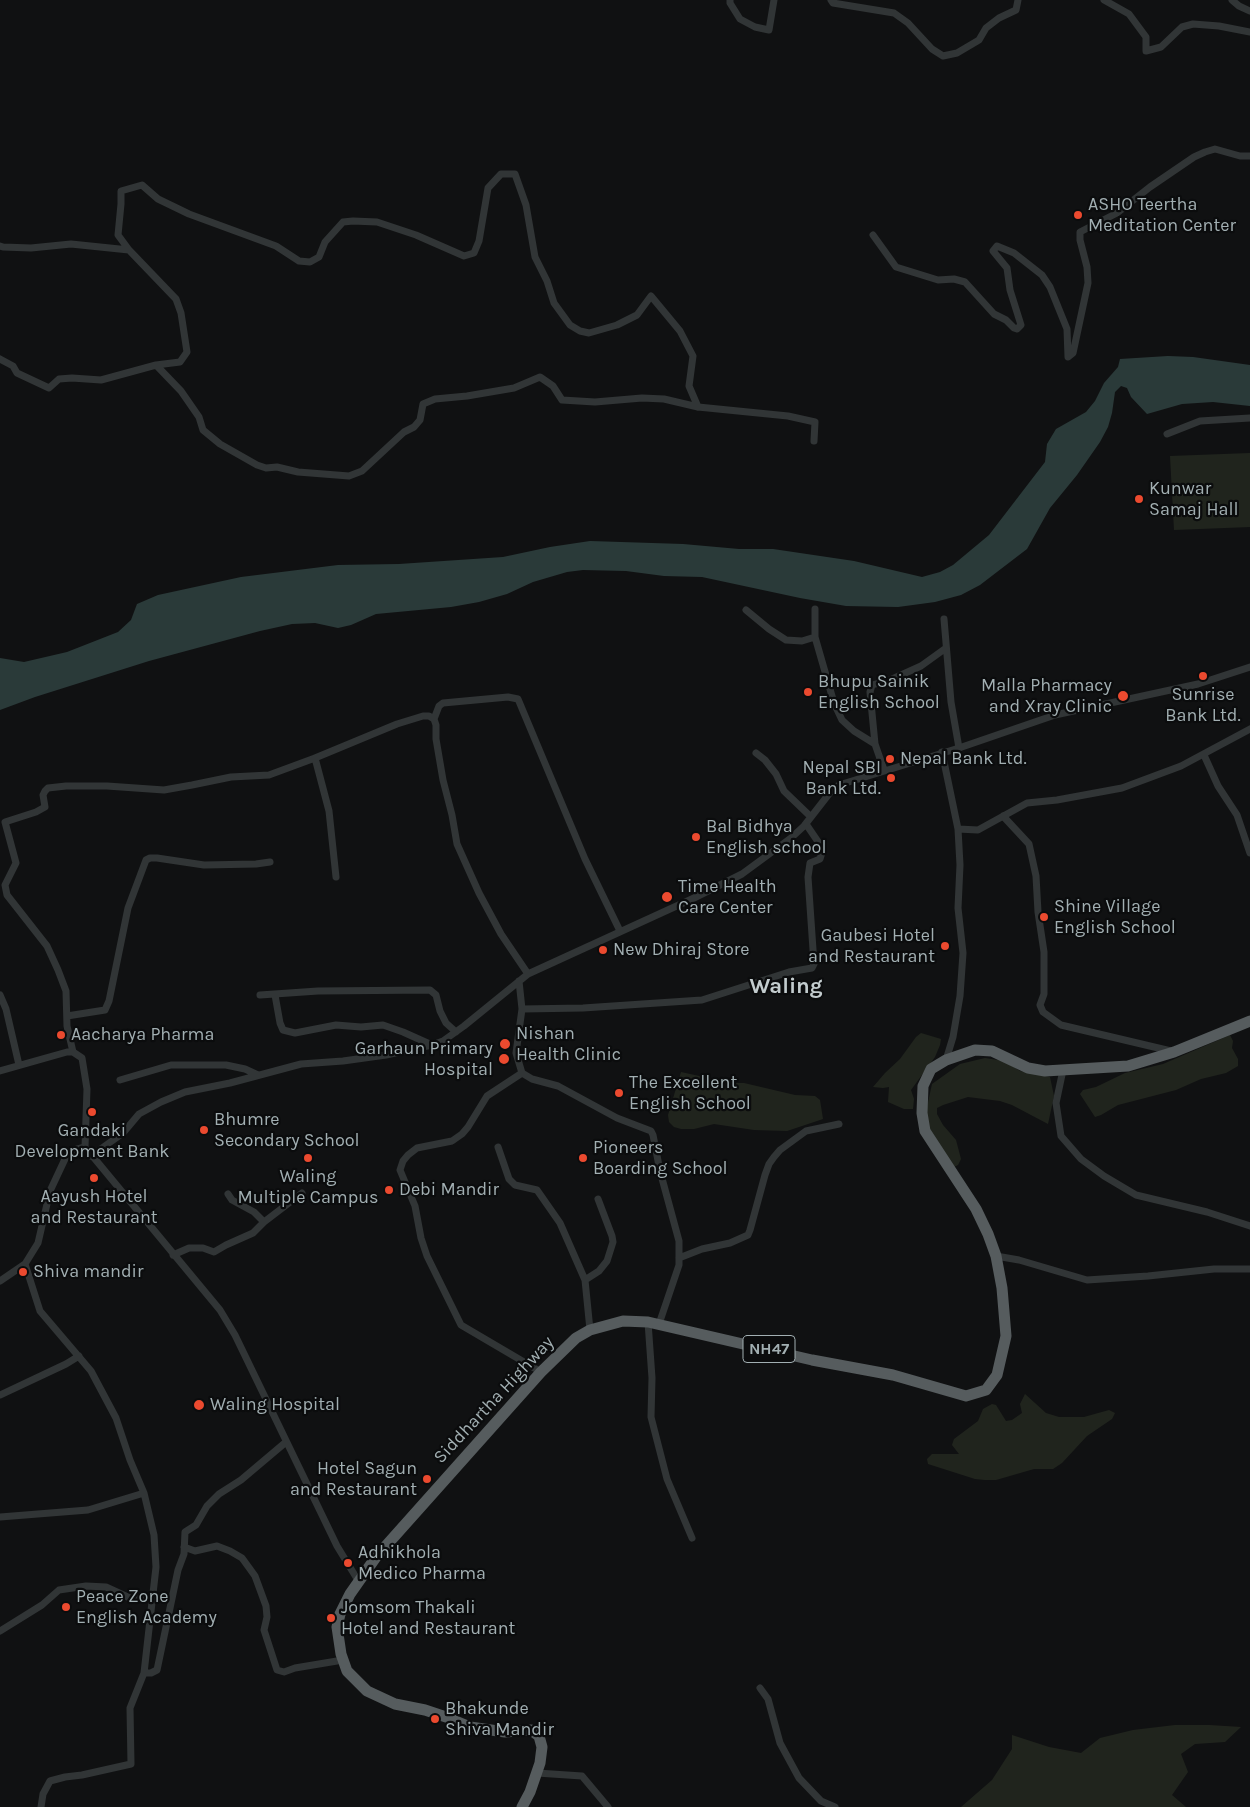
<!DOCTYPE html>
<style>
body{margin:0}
canvas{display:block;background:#101112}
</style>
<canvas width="1250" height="1807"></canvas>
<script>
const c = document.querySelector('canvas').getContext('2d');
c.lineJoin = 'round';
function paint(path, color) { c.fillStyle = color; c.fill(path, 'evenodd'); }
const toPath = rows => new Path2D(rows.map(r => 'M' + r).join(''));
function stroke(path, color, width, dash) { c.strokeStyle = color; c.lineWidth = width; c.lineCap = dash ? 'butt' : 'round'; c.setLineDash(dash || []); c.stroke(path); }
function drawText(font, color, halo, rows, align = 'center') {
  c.font = font + ' Karla,sans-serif'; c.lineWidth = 4.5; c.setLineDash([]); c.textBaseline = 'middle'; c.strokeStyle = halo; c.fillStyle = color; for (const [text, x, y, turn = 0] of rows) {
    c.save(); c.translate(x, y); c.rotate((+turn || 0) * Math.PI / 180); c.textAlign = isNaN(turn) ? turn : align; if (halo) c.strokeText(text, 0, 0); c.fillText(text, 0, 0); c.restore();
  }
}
paint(toPath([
 [1250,453,1250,527,1174,530,1170,456],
 [921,1033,941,1039,940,1045,935,1057,911,1090,914,1099,913,1109,904,1109,888,1102,889,1087,883,1088,873,1087,885,1073,900,1059,916,1037],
 [1230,1035,1233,1041,1232,1048,1238,1059,1238,1066,1226,1073,1201,1079,1176,1090,1118,1105,1101,1115,1095,1117,1080,1094,1083,1090,1096,1087,1125,1073,1163,1064],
 [985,1058,1004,1061,1020,1071,1050,1077,1054,1096,1048,1124,1012,1105,1000,1101,968,1097,943,1105,937,1108,937,1114,943,1125,956,1140,961,1159,958,1165,952,1168,926,1123,925,1116,932,1084,960,1064],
 [681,1072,731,1083,744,1083,795,1095,815,1096,820,1100,823,1119,787,1131,754,1130,714,1124,694,1129,681,1129,674,1127,669,1122,668,1115],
 [1025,1394,1046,1413,1059,1417,1084,1417,1109,1410,1115,1413,1112,1419,1087,1436,1062,1463,1053,1469,1034,1469,996,1480,985,1480,975,1479,928,1464,927,1459,932,1454,959,1454,952,1445,954,1439,978,1421,983,1409,992,1404,996,1405,1006,1421,1012,1420,1022,1413,1020,1404],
 [1175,1725,1209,1725,1241,1727,1225,1742,1195,1744,1181,1754,1188,1772,1172,1795,1186,1807,961,1807,992,1780,1012,1749,1012,1735,1049,1747,1081,1753,1100,1738,1133,1730]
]), '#20241d');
paint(toPath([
 [1168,356,1193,357,1250,365,1250,406,1213,402,1182,404,1147,414,1131,397,1127,388,1121,386,1115,392,1112,413,1108,427,1100,442,1077,475,1050,508,1027,549,980,585,961,595,935,602,898,607,846,606,800,598,702,577,664,576,626,571,583,570,567,572,533,582,507,594,479,602,451,607,376,614,351,625,338,628,315,623,292,624,260,631,149,661,35,697,0,710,0,658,24,662,67,652,118,632,131,620,137,604,158,595,241,577,338,565,399,564,503,557,550,547,590,541,683,544,739,549,773,549,854,561,922,577,940,572,953,565,989,535,1045,462,1047,444,1056,429,1086,412,1095,401,1104,383,1118,367,1120,359]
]), '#2a3a39');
stroke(toPath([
 [730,0,730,3,740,19,755,27,769,30,774,0],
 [831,0,833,3,894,13,908,23,932,49,943,56,957,53,979,40,986,28,999,18,1016,10,1018,0],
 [1104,0,1129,14,1146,37,1146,51,1161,47,1182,27,1193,24,1219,26,1250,32],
 [1232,0,1239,6,1250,11],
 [873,235,896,267,938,280,954,279,965,282,994,314,1006,320,1014,328,1017,329,1021,325,1010,290,1007,268,993,251,997,246,1014,253,1042,275,1050,287,1067,329,1068,357,1073,353,1088,283,1087,267,1080,240,1080,232,1117,213,1150,187,1194,157,1205,152,1215,149,1240,156,1250,156],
 [0,246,3,247,31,248,71,244,129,250,118,235,121,204,121,191,142,185,158,199,189,214,276,246,299,261,310,262,319,257,325,242,343,222,353,221,377,222,416,235,464,256,474,253,479,241,488,188,501,174,515,174,526,205,535,257,547,281,554,303,570,325,580,331,589,333,617,325,637,315,651,296,680,331,693,356,689,386,698,407],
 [129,250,176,299,181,313,187,352,180,362,156,365],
 [0,359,13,366,17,373,49,388,59,379,72,378,101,380,156,365,181,391,199,417,203,430,220,444,257,465,266,468,277,467,298,472,349,476,362,471,404,432,414,427,420,420,423,404,435,399,467,396,514,388,540,377,553,386,562,400,595,402,642,398,664,399,698,407,788,416,815,422,814,441],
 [1167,434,1200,421,1250,418],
 [815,609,815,637,834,703,842,720,854,731,875,744],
 [746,610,769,629,786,640,802,641,815,637],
 [944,619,951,702,959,748],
 [434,719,439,706,443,703,508,697,518,699,585,859,620,931],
 [942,752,958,829,960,865,958,908,963,953,960,996,953,1037,946,1060],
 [756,753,765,760,776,774,784,791,811,817],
 [1204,755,1218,786,1237,815,1250,853],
 [315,758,329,811,336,877],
 [884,770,875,744,870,692,872,685,890,680,921,666,946,648],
 [1003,816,1029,844,1036,876,1038,912,1044,952,1044,994,1040,1005,1043,1012,1061,1025,1171,1051],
 [958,829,978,830,1027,803,1057,800,1122,788,1181,766,1250,729],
 [519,981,522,1009,516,1053,522,1073,487,1096,468,1127,462,1134,452,1141,417,1148,408,1155,403,1161,400,1170,415,1206,421,1238,427,1256,461,1325,541,1372],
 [0,995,6,1009,19,1065],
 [260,995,318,991,430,990,436,995,440,1011,446,1023,456,1032],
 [275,995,280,1023,283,1030,295,1033,336,1025,361,1027,383,1025,403,1032,432,1045],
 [522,1009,583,1008,702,1000,789,972,812,968,814,964,808,877,810,863,820,859,823,849,806,824],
 [67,1016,105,1010,109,1001,128,908,146,860,150,858,157,858,204,865,256,864,270,862],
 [73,1052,67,1026,66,991,58,970,47,946,7,895,5,885,16,863,5,822,36,812,45,807,43,795,45,791,48,788,66,786,107,786,164,790,192,785,231,777,269,775,315,758,397,724,423,716,429,716,434,719,436,725,436,739,443,780,452,815,457,844,479,893,501,934,528,974],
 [1063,1070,1056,1103,1061,1136,1081,1159,1104,1176,1136,1195,1207,1212,1250,1226],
 [0,1071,67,1052,73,1052,82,1058,87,1089,85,1147,220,1310,235,1335,337,1546,359,1582],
 [522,1073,532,1079,558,1086,617,1118,651,1131,653,1135,660,1171,679,1241,679,1265,659,1324],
 [120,1080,171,1065,226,1065,245,1069,258,1075],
 [498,1147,509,1179,515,1185,537,1190,560,1223,585,1280],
 [91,1156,123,1133,139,1114,161,1102,185,1092,230,1083,301,1064,343,1061,386,1055,432,1045,443,1041,464,1026,528,974,694,898,742,874,791,838,804,826,832,790,839,785,959,748,1055,715,1198,684,1250,667],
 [228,1194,232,1200,254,1212,264,1222],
 [173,1255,189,1248,203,1248,214,1252,226,1245,253,1233,264,1222,302,1193],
 [996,1256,1019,1260,1087,1280,1148,1276,1214,1269,1250,1269],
 [679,1258,702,1249,730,1243,748,1235,750,1230,765,1175,769,1164,774,1157,780,1150,806,1131,839,1124],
 [25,1264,40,1311,91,1371,116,1418,130,1460,144,1493,154,1535,156,1567,144,1673,130,1708,131,1764,82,1775,65,1777,50,1781,43,1794,41,1807],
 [0,1281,25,1264,38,1243,50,1191,65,1159,70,1151,85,1147],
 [648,1322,652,1378,651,1417,667,1479,692,1538],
 [590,1330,585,1280,599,1271,607,1261,613,1242,612,1236,598,1199],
 [0,1395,66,1364,79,1356],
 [0,1517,88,1510,144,1493],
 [184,1547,195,1551,217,1546,230,1551,242,1558,250,1569,255,1576,266,1606,267,1617,264,1630,277,1670,284,1672,295,1668,343,1660],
 [0,1631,42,1605,59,1590,86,1586,106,1587,130,1598,153,1596],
 [144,1673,151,1673,157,1670,178,1570,184,1554,185,1532,196,1525,207,1506,219,1494,241,1480,286,1442],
 [760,1688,768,1699,780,1743,799,1778,821,1801,835,1807],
 [537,1773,582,1776,608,1807]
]), '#313536', 7);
stroke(toPath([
 [522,1807,530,1792,540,1763,542,1747,539,1736,531,1730,505,1732,470,1727,446,1717,425,1710,395,1704,367,1691,347,1671,341,1654,337,1627,340,1614,350,1594,376,1557,541,1372,576,1338,590,1330,623,1321,648,1322,812,1360,893,1375,966,1396,986,1390,997,1375,1006,1336,1002,1288,996,1256,988,1234,976,1209,925,1131,922,1113,923,1086,931,1069,946,1060,975,1050,992,1051,1028,1068,1045,1071,1128,1066,1174,1052,1250,1021]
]), '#565c5e', 11);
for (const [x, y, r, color] of [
 [1078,215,5,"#eb4a2f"],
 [1139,499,5,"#eb4a2f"],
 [1203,676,5,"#eb4a2f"],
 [808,692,5,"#eb4a2f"],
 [1123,696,6,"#eb4a2f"],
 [890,759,5,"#eb4a2f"],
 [891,778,5,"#eb4a2f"],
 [696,837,5,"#eb4a2f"],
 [667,897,6,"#eb4a2f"],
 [1044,917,5,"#eb4a2f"],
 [945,946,5,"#eb4a2f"],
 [603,950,5,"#eb4a2f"],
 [61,1035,5,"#eb4a2f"],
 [505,1044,6,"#eb4a2f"],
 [504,1059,6,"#eb4a2f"],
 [619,1093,5,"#eb4a2f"],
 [92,1112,5,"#eb4a2f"],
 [204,1130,5,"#eb4a2f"],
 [308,1158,5,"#eb4a2f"],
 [583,1158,5,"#eb4a2f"],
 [94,1178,5,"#eb4a2f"],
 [389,1190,5,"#eb4a2f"],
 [23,1272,5,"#eb4a2f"],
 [199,1405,6,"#eb4a2f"],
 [427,1479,5,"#eb4a2f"],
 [348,1563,5,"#eb4a2f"],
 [66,1607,5,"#eb4a2f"],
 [331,1618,5,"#eb4a2f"],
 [435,1719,5,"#eb4a2f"]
]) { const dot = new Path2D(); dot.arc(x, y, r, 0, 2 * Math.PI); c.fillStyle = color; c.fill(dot); stroke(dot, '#0b0c0d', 2); }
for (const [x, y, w] of [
 [769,1349,52]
]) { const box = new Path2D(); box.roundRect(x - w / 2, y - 13.5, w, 27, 4); c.fillStyle = '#0b0c0d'; c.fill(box); stroke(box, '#a2afb2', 1); }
drawText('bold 16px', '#a2afb2', null, [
 ["NH47",769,1349]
]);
drawText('18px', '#a2afb2', '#0b0c0d', [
 ["ASHO Teertha",1088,205],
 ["Meditation Center",1088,226],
 ["Kunwar",1149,489],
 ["Samaj Hall",1149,510],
 ["Bhupu Sainik",818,682],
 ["English School",818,703],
 ["Malla Pharmacy",1112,686,"right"],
 ["and Xray Clinic",1112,707,"right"],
 ["Sunrise",1203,695,"center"],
 ["Bank Ltd.",1203,716,"center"],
 ["Nepal Bank Ltd.",900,759],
 ["Nepal SBI",881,768,"right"],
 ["Bank Ltd.",881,789,"right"],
 ["Bal Bidhya",706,827],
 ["English school",706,848],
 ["Time Health",678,887],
 ["Care Center",678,908],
 ["Shine Village",1054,907],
 ["English School",1054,928],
 ["Gaubesi Hotel",935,936,"right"],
 ["and Restaurant",935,957,"right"],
 ["New Dhiraj Store",613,950],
 ["Nishan",516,1034],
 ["Health Clinic",516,1055],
 ["Aacharya Pharma",71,1035],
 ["Garhaun Primary",493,1049,"right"],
 ["Hospital",493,1070,"right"],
 ["The Excellent",629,1083],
 ["English School",629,1104],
 ["Bhumre",214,1120],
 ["Secondary School",214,1141],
 ["Gandaki",92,1131,"center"],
 ["Development Bank",92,1152,"center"],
 ["Pioneers",593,1148],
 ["Boarding School",593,1169],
 ["Waling",308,1177,"center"],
 ["Multiple Campus",308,1198,"center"],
 ["Debi Mandir",399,1190],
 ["Aayush Hotel",94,1197,"center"],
 ["and Restaurant",94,1218,"center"],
 ["Shiva mandir",33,1272],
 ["Waling Hospital",210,1405],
 ["Hotel Sagun",417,1469,"right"],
 ["and Restaurant",417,1490,"right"],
 ["Adhikhola",358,1553],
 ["Medico Pharma",358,1574],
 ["Peace Zone",76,1597],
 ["English Academy",76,1618],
 ["Jomsom Thakali",341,1608],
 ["Hotel and Restaurant",341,1629],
 ["Bhakunde",445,1709],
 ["Shiva Mandir",445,1730]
], 'left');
drawText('18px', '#a2afb2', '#0b0c0d', [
 ["Siddhartha Highway",494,1400,-47]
]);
drawText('bold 22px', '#c3ccce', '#0b0c0d', [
 ["Waling",786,987]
]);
</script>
